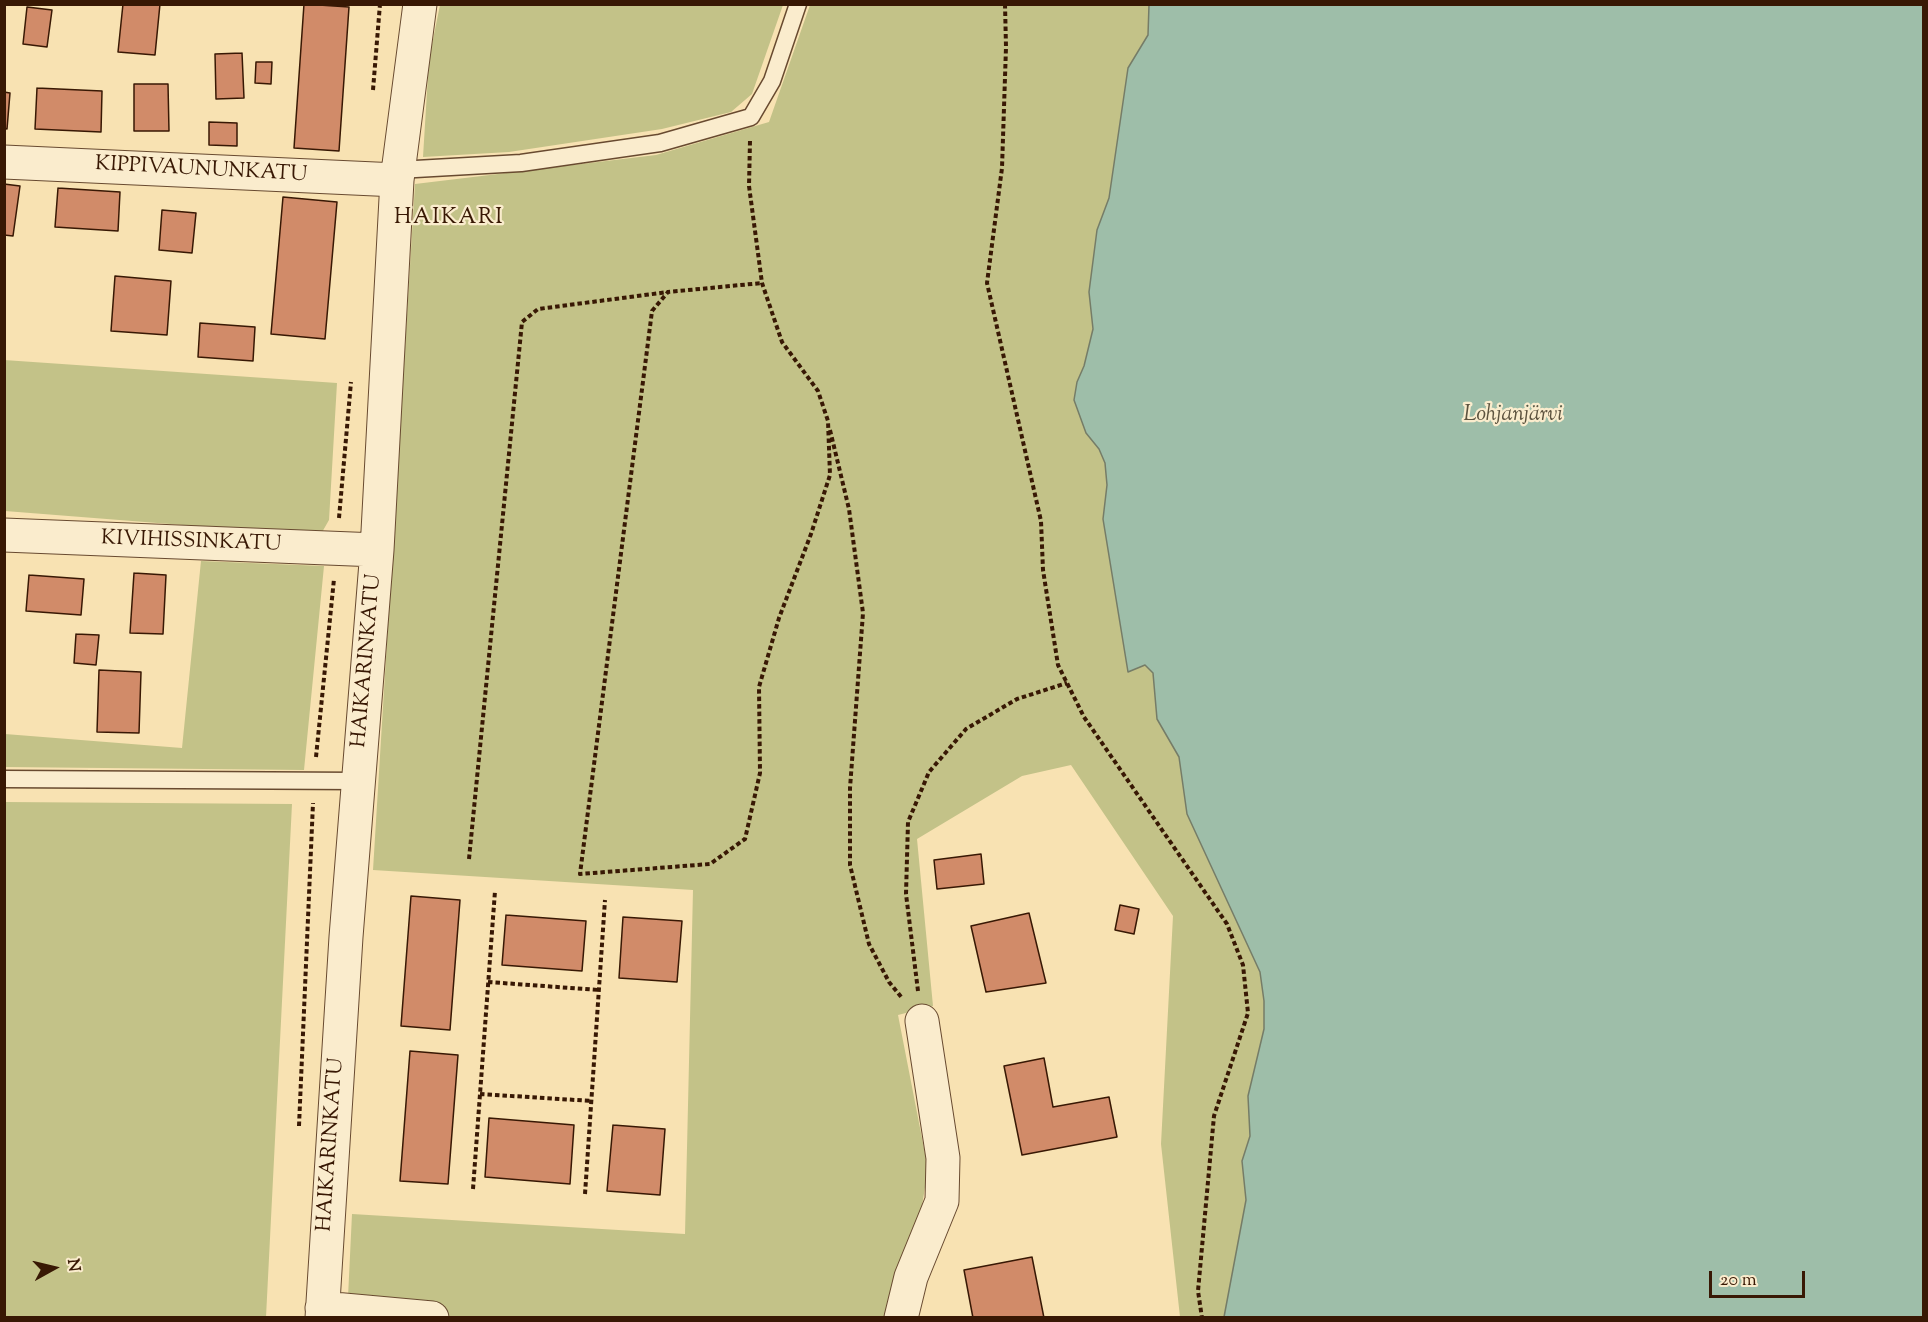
<!DOCTYPE html>
<meta charset="utf-8">
<style>
body{margin:0}
#map{position:relative;width:1928px;height:1322px;overflow:hidden;background:#f8e2b2;font-family:"Sorts Mill Goudy",serif}
canvas{display:block}
.frame{position:absolute;inset:0;border:6px solid #381804;pointer-events:none}
.north{position:absolute;left:24px;top:1238px;width:60px;height:60px;-webkit-text-stroke:4px #faeccd;paint-order:stroke;rotate:82deg;font-size:16px;font-weight:700;line-height:24px;text-align:center;color:#381804}
.north::after{content:'';display:block;margin:auto;width:21px;height:27px;background:#381804;clip-path:polygon(50% 0,100% 100%,50% 72%,0 100%)}
.scale{position:absolute;left:1709px;top:1271px;width:96px;height:27px;box-sizing:border-box;border:3px solid #381804;border-top:0;padding-left:8px;font-size:18px;line-height:21px;white-space:nowrap;color:#381804;-webkit-text-stroke:4px #faeccd;paint-order:stroke}
</style>
<div id="map">
<canvas width="1928" height="1322"></canvas>
<div class="frame"></div>
<div class="north">N</div>
<div class="scale">20 m</div>
</div>
<script>
const c = document.querySelector('canvas').getContext('2d');
c.lineJoin = 'round';
function paint(path, color) { c.fillStyle = color; c.fill(path, 'evenodd'); }
const toPath = rows => new Path2D(rows.map(r => 'M' + r).join(''));
function stroke(path, color, width, dash) { c.strokeStyle = color; c.lineWidth = width; c.lineCap = dash ? 'butt' : 'round'; c.setLineDash(dash || []); c.stroke(path); }
function drawText(font, color, halo, rows, align = 'center') {
  c.font = font + ' "Sorts Mill Goudy",serif'; c.lineWidth = 4.5; c.setLineDash([]); c.textBaseline = 'middle'; c.strokeStyle = halo; c.fillStyle = color; for (const [text, x, y, turn = 0] of rows) {
    c.save(); c.translate(x, y); c.rotate((+turn || 0) * Math.PI / 180); c.textAlign = isNaN(turn) ? turn : align; if (halo) c.strokeText(text, 0, 0); c.fillText(text, 0, 0); c.restore();
  }
}
paint(toPath([
 [440,5,783,5,752,94,731,112,662,129,509,152,423,157,429,59],
 [810,5,1149,5,1148,35,1128,68,1109,198,1097,230,1089,292,1093,329,1084,366,1077,382,1086,433,1099,449,1105,463,1107,485,1103,519,1128,672,1145,665,1153,673,1157,719,1179,757,1187,814,1260,972,1264,1001,1264,1029,1248,1096,1250,1136,1242,1161,1246,1200,1224,1317,1180,1317,1161,1144,1173,916,1071,765,1022,776,917,839,933,1006,898,1015,928,1169,919,1224,887,1317,347,1318,352,1214,685,1234,693,890,373,870,415,184,656,155,769,122],
 [4,360,337,383,329,520,321,534,310,535,5,511],
 [201,561,324,566,304,770,5,767,5,734,182,748],
 [5,802,292,804,266,1317,5,1317]
]), '#c3c288');
const water = toPath([
 [1149,5,1923,5,1923,1317,1224,1317,1246,1200,1242,1161,1250,1136,1248,1096,1264,1029,1264,1001,1260,972,1187,814,1179,757,1157,719,1153,673,1145,665,1128,672,1103,519,1107,485,1105,463,1099,449,1086,433,1074,400,1077,382,1084,366,1093,329,1089,292,1097,230,1109,198,1128,68,1148,35,1149,5]
]);
paint(water, '#9ebea9');
stroke(water, '#757c67', 1.5);
const building = toPath([
 [123,4,160,4,155,55,118,52,123,4],
 [304,4,349,7,339,151,294,148,304,4],
 [27,7,52,10,47,47,23,44,27,7],
 [242,53,244,98,216,99,215,54,242,53],
 [256,62,272,62,271,84,255,83,256,62],
 [134,84,168,84,169,131,134,131,134,84],
 [37,88,102,91,101,132,35,129,37,88],
 [4,92,10,93,7,129,4,128,4,92],
 [209,122,237,123,237,146,209,145,209,122],
 [4,184,20,186,13,236,4,235,4,184],
 [58,188,120,192,118,231,55,227,58,188],
 [283,197,337,202,325,339,271,334,283,197],
 [162,210,196,213,192,253,159,250,162,210],
 [115,276,171,281,167,335,111,331,115,276],
 [200,323,255,327,253,361,198,357,200,323],
 [134,573,166,575,163,634,130,633,134,573],
 [29,575,84,579,81,615,26,611,29,575],
 [76,634,99,635,96,665,74,663,76,634],
 [99,670,141,672,139,733,97,732,99,670],
 [981,854,984,884,937,889,934,860,981,854],
 [411,896,460,900,450,1030,401,1026,411,896],
 [1120,905,1139,909,1134,934,1115,930,1120,905],
 [1029,913,1046,983,986,992,971,926,1029,913],
 [506,915,586,921,582,971,502,965,506,915],
 [623,917,682,921,677,982,619,978,623,917],
 [410,1051,458,1055,448,1184,400,1181,410,1051],
 [1044,1058,1053,1107,1109,1097,1117,1137,1022,1155,1004,1066,1044,1058],
 [489,1118,574,1125,570,1184,485,1177,489,1118],
 [613,1125,665,1129,660,1195,607,1191,613,1125],
 [1032,1257,1044,1318,973,1318,964,1270,1032,1257]
]);
paint(building, '#d18b69');
stroke(building, '#381804', 1.5);
const service = toPath([
 [398,170,521,163,660,143,751,117,772,81,798,4],
 [4,779,358,781]
]);
const minor = toPath([
 [4,162,397,180],
 [4,535,377,550],
 [322,1308,432,1318],
 [322,1318,346,937,377,550,397,180,420,4],
 [901,1318,911,1277,942,1201,943,1158,922,1021]
]);
stroke(service, '#684a30', 19);
stroke(minor, '#684a30', 35);
stroke(toPath([
 [1005,4,1006,47,1002,168,987,283,1041,521,1043,570,1058,665,1084,717,1227,924,1243,965,1248,1013,1214,1116,1198,1291,1202,1318],
 [373,90,380,4],
 [750,141,749,186,762,283,782,342,818,391,828,421,830,475,811,534,779,618,759,687,760,773,745,839,710,864,580,874,652,311,668,292,762,283],
 [830,430,849,509,863,613,850,788,850,865,869,944,889,982,902,998],
 [339,518,351,382],
 [316,757,334,579],
 [469,859,522,322,538,309,668,292],
 [488,982,599,990],
 [918,991,906,894,908,822,929,772,966,729,1017,699,1067,683],
 [480,1094,592,1101],
 [299,1126,313,803],
 [473,1189,495,891],
 [585,1194,605,900]
]), '#381804', 4, [4.5, 3]);
stroke(service, '#faeccd', 16);
stroke(minor, '#faeccd', 33);
drawText('21px', '#381804', '#faeccd', [
 ["KIPPIVAUNUNKATU",201,171,3],
 ["KIVIHISSINKATU",191,543,2],
 ["HAIKARINKATU",368,661,-85],
 ["HAIKARINKATU",332,1145,-86]
]);
c.letterSpacing = '1.5px';
drawText('22px', '#381804', '#faeccd', [
 ["HAIKARI",449,219]
]);
c.letterSpacing = '0px';
drawText('italic 22px', '#5c523e', '#faeccd', [
 ["Lohjanjärvi",1513,416]
]);
</script>
